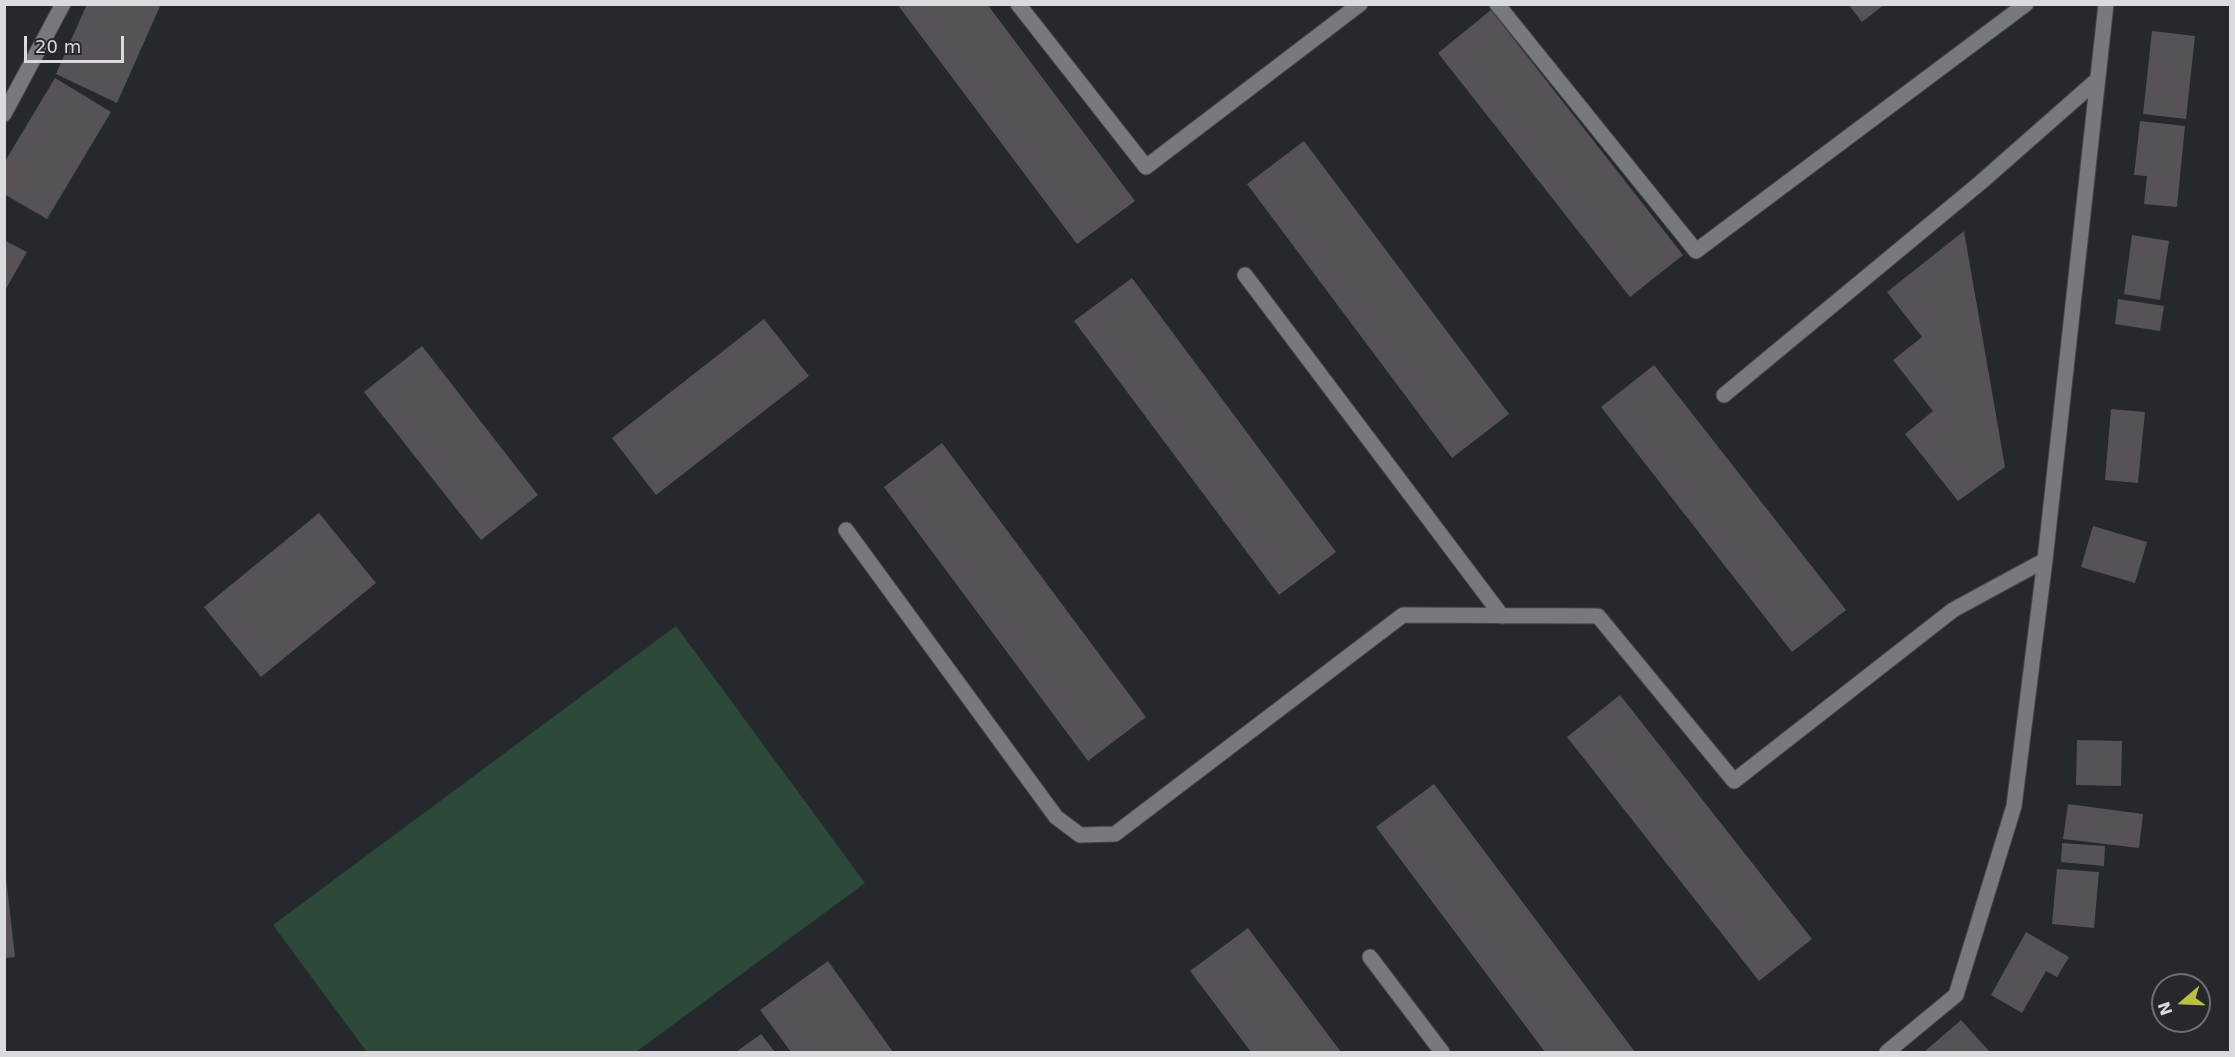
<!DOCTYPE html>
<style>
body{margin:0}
#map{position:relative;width:2235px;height:1057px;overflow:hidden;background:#25292d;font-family:"DejaVu Sans",sans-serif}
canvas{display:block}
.frame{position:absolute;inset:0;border:6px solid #d9dbde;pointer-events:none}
.north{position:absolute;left:2151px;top:973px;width:60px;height:60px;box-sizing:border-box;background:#25292d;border:2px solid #6d7074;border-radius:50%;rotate:251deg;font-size:16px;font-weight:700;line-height:24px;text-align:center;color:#d9dbde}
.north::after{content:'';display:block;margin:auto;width:21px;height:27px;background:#bbc045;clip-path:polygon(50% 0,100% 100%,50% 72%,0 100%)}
.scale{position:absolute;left:24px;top:36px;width:100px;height:27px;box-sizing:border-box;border:3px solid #d9dbde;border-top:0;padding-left:8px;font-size:18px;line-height:21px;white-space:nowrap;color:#d9dbde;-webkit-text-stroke:4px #25292d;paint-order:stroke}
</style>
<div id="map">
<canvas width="2235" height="1057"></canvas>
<div class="frame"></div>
<div class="north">N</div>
<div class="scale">20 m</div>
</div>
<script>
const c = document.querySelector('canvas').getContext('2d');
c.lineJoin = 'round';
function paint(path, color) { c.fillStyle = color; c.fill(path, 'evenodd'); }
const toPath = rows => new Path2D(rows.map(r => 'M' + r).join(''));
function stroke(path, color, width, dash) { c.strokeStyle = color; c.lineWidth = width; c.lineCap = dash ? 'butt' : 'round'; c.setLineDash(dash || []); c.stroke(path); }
paint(toPath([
 [676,626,865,883,636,1052,367,1052,273,925]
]), '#2c493a');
paint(toPath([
 [87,4,161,4,117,103,56,74],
 [897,4,987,4,1135,201,1077,244],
 [1848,4,1885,4,1862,22],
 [1491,10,1683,255,1630,297,1438,53],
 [2152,31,2195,36,2186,119,2143,114],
 [55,78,111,112,47,219,4,194,4,163],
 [2140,121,2185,126,2177,207,2144,204,2147,176,2134,175],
 [1304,141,1509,414,1452,458,1247,184],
 [1964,231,2005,467,1958,501,1905,434,1933,411,1893,360,1922,337,1887,292],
 [2132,235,2169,241,2160,300,2124,294],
 [4,240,27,252,4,292],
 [1132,278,1336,552,1279,595,1074,321],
 [2118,299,2164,306,2160,331,2115,324],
 [764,319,809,376,656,495,612,438],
 [422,346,538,495,481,540,364,392],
 [1654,365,1846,610,1792,652,1601,407],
 [2111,409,2145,412,2138,483,2105,480],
 [942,443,1146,717,1088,761,884,487],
 [319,513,376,583,261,677,204,607],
 [2093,526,2147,542,2135,583,2081,567],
 [1620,695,1812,939,1759,981,1567,737],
 [2077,740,2122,741,2121,786,2076,785],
 [1434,784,1635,1052,1545,1052,1376,827],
 [2068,804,2143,814,2139,848,2063,839],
 [2062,843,2105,846,2104,866,2061,862],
 [2057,869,2099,872,2094,928,2052,924],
 [6,878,15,957,5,958,5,879],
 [1248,928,1341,1052,1251,1052,1190,971],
 [2026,932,2069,957,2057,977,2046,971,2022,1013,1991,995],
 [828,961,893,1052,791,1052,760,1010],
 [1961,1020,1990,1052,1924,1052],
 [761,1034,775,1052,736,1052]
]), '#565257');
const minor = toPath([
 [1018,4,1146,167,1360,4],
 [1497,4,1696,251,2026,4],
 [4,114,63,4],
 [1245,275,1502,616],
 [1724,395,1980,183,2097,80],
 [846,530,1056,817,1080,835,1115,834,1403,615,1598,616,1734,781,1953,610,2045,560],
 [1370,957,1442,1052],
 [1887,1052,1956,995,2014,806,2045,560,2106,4]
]);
stroke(minor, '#43464a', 17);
stroke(minor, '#767a7f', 15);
</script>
